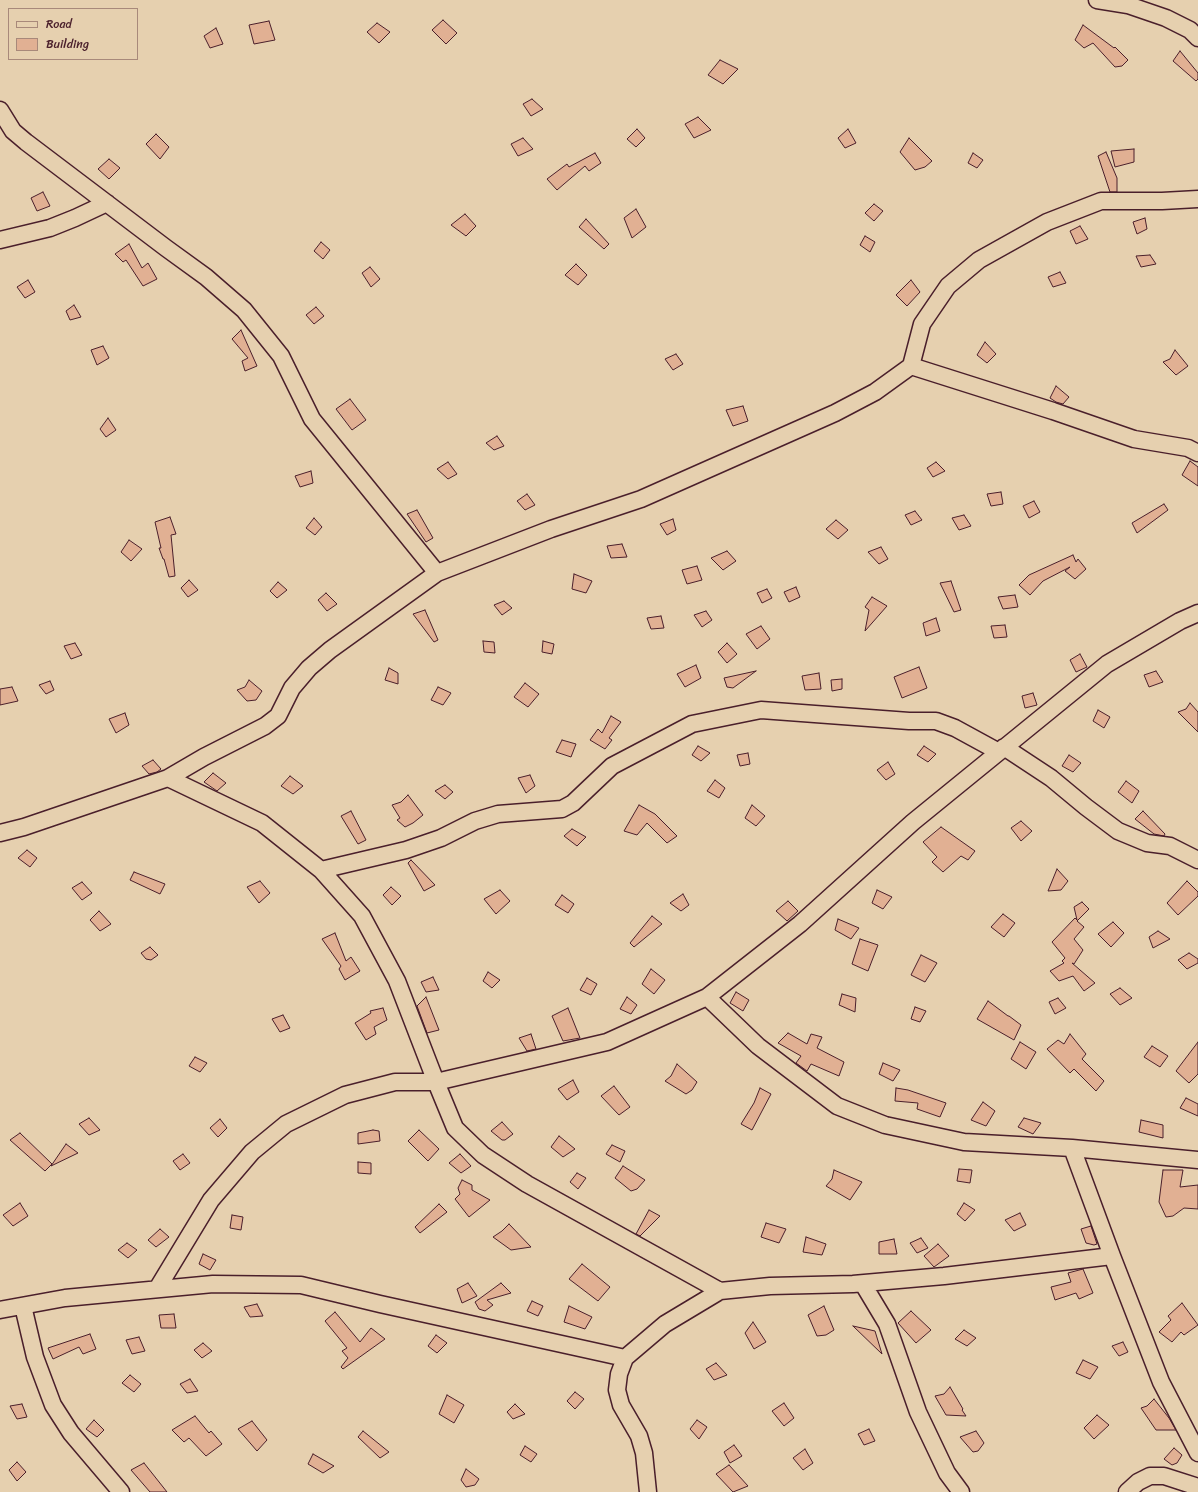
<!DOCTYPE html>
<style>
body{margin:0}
#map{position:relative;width:1198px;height:1492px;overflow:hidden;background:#e6d0af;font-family:Sriracha,sans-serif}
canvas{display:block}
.legend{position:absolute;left:8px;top:8px;width:130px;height:52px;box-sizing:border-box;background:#e6d0af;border:1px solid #a8897a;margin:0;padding:5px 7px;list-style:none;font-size:12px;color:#4a1f2b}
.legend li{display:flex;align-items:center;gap:8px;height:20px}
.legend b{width:20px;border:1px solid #a8897a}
</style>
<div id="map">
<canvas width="1198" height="1492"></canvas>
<ul class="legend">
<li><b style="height:5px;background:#e6d0af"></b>Road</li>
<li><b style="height:11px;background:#e1b093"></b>Building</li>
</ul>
</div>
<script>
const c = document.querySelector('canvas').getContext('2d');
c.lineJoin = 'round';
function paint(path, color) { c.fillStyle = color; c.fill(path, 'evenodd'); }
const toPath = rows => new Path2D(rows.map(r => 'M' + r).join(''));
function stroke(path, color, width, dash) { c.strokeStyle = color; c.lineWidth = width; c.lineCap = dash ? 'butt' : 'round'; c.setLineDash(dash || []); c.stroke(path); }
const building = toPath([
 [443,20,457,33,446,44,432,30,443,20],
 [269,21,275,40,254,44,249,25,269,21],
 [377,23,390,32,379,43,367,32,377,23],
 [1083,25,1114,48,1115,47,1128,60,1122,66,1115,67,1093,43,1084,48,1075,40,1083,25],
 [216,28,223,44,210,48,204,36,216,28],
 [1180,51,1198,73,1198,79,1196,81,1173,61,1180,51],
 [720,60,738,69,723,84,708,75,720,60],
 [532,99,543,109,531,116,523,104,532,99],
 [698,117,711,130,694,138,685,124,698,117],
 [637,129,645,138,636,147,627,139,637,129],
 [848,129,856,143,845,148,838,138,848,129],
 [156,134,169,147,160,159,146,144,156,134],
 [523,138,533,149,518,156,511,144,523,138],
 [909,138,932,161,925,167,915,170,900,152,909,138],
 [1134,149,1134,162,1115,167,1111,151,1134,149],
 [1106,152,1117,178,1117,192,1110,192,1098,156,1106,152],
 [595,153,601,163,589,171,585,166,557,190,547,179,567,164,569,167,595,153],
 [973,153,983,160,977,168,968,163,973,153],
 [109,159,120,168,109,179,98,169,109,159],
 [43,192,50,206,37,211,31,198,43,192],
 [874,204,883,211,874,221,865,213,874,204],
 [636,209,646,227,632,238,624,218,636,209],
 [465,214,476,226,466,236,451,225,465,214],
 [1145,218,1147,229,1137,234,1133,222,1145,218],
 [586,219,609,244,604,249,579,227,586,219],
 [1080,226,1088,239,1076,244,1070,231,1080,226],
 [865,236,875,242,870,252,860,245,865,236],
 [321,242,330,250,323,259,314,251,321,242],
 [129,244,142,268,148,263,157,279,143,286,126,260,123,262,115,254,129,244],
 [1150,255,1156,264,1141,267,1136,256,1150,255],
 [576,264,587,275,578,285,565,275,576,264],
 [370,267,380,279,371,287,362,273,370,267],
 [1060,272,1066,283,1053,287,1048,277,1060,272],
 [28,280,35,292,25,298,17,287,28,280],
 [911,280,920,292,907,306,896,295,911,280],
 [74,305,81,317,70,320,66,311,74,305],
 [316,307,324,316,314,324,306,315,316,307],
 [241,330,257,366,245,371,242,361,248,358,232,339,241,330],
 [985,342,996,354,987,363,977,355,985,342],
 [103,346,109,358,97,365,91,350,103,346],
 [1175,350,1188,366,1176,375,1163,362,1170,359,1175,350],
 [676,354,683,364,673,370,665,359,676,354],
 [1056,386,1069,397,1063,404,1056,402,1050,398,1056,386],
 [350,399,366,420,352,430,336,409,350,399],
 [743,406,748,421,733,426,726,410,743,406],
 [108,418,116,430,106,437,100,429,108,418],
 [497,436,504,446,494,450,486,443,497,436],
 [1190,461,1198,467,1198,486,1182,475,1190,461],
 [448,462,457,474,448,479,437,469,448,462],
 [936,462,945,471,933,477,927,468,936,462],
 [311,471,313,483,300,487,295,476,311,471],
 [1001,492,1003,504,991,506,987,494,1001,492],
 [527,494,535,505,525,510,517,501,527,494],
 [1034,501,1040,512,1029,518,1023,506,1034,501],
 [1164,504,1168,510,1137,533,1132,523,1164,504],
 [417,510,433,538,426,542,407,514,417,510],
 [915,511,922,520,911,525,905,515,915,511],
 [964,515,971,526,959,530,952,518,964,515],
 [170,517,176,534,171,535,175,576,169,577,164,559,163,559,159,548,161,548,155,522,170,517],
 [314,518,322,527,315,535,306,528,314,518],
 [673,519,676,530,667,535,660,524,673,519],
 [836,520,848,530,838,539,826,529,836,520],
 [129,540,142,549,131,561,121,552,129,540],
 [622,544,627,557,611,558,607,546,622,544],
 [881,547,888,559,879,564,868,552,881,547],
 [727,551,736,561,723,570,711,558,727,551],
 [1073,555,1076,562,1078,559,1086,569,1075,579,1065,571,1070,567,1043,581,1030,595,1019,585,1029,575,1073,555],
 [697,566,702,580,687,584,682,570,697,566],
 [574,574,592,581,586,593,572,589,574,574],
 [189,580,198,590,188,597,181,588,189,580],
 [951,581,961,610,954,612,940,583,951,581],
 [278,582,287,590,277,598,270,591,278,582],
 [796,587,800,597,789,602,784,592,796,587],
 [767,589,772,598,762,603,757,593,767,589],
 [326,593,337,604,327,611,318,600,326,593],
 [1015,595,1018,607,1003,609,998,597,1015,595],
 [872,597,887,606,865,631,869,610,865,607,872,597],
 [504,601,512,608,502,615,494,605,504,601],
 [425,610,438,640,434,642,413,614,425,610],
 [706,611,712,620,702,627,694,615,706,611],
 [661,616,664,628,651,629,647,618,661,616],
 [936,618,940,631,926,636,923,623,936,618],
 [1005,625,1007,637,994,638,991,626,1005,625],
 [761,626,770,639,757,649,746,634,761,626],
 [483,641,494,642,495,653,484,652,483,641],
 [543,641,554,644,552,654,542,652,543,641],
 [75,643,82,655,71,659,64,646,75,643],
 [727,643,737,654,727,663,718,652,727,643],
 [1080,654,1087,667,1076,672,1070,660,1080,654],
 [696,665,701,678,685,687,677,674,696,665],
 [919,667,927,688,902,698,894,677,919,667],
 [389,668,398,673,398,684,385,680,389,668],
 [756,671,733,688,727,687,724,678,756,671],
 [1156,671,1163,682,1149,687,1144,675,1156,671],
 [819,673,821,689,805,690,802,676,819,673],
 [842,679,842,689,832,691,831,680,842,679],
 [249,680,262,691,256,700,247,701,237,690,245,687,249,680],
 [50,681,54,690,46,694,39,685,50,681],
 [525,683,539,694,528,707,514,697,525,683],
 [12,687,18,701,0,705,0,689,12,687],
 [438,687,451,693,443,705,431,700,438,687],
 [1033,693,1037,705,1025,708,1022,696,1033,693],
 [1190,703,1198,712,1198,732,1178,712,1186,709,1190,703],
 [1098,710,1110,717,1104,728,1093,721,1098,710],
 [125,713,129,725,116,733,109,719,125,713],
 [611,716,621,722,609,738,612,740,605,749,590,740,598,729,602,733,611,716],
 [562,740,576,744,571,757,556,752,562,740],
 [698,746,710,753,701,761,692,755,698,746],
 [924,746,936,754,928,762,917,755,924,746],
 [748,753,750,764,740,766,737,755,748,753],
 [1069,755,1081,763,1073,772,1062,766,1069,755],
 [153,760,161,769,157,772,149,774,142,766,153,760],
 [888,762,895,774,886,780,877,770,888,762],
 [213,773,226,783,217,791,204,782,213,773],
 [530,775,535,786,526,793,518,778,530,775],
 [290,776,303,786,293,794,281,786,290,776],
 [715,780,725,788,719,798,707,791,715,780],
 [1126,781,1139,791,1132,803,1118,792,1126,781],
 [445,785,453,792,445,799,435,791,445,785],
 [408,795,423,815,413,823,405,827,397,820,400,818,392,805,401,802,408,795],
 [639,805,655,814,677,836,667,843,647,823,637,835,624,831,639,805],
 [752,805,765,816,756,826,745,818,752,805],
 [351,811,366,840,358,844,341,816,351,811],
 [1143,811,1165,834,1164,836,1154,834,1135,819,1143,811],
 [1021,821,1032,831,1021,841,1011,828,1021,821],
 [941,827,975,851,968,860,961,856,943,872,932,862,937,857,923,842,941,827],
 [572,829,586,837,577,846,564,836,572,829],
 [27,850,37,858,30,867,18,858,27,850],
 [411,860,435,885,424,891,408,863,411,860],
 [1057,869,1068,881,1061,890,1048,891,1057,869],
 [134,872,165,884,160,894,130,880,134,872],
 [260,881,270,893,259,903,247,887,260,881],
 [1187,881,1198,892,1198,896,1178,915,1167,903,1187,881],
 [82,882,92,893,82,900,72,888,82,882],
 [391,887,401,896,392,905,383,895,391,887],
 [500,890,510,901,496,914,484,899,500,890],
 [877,890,892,897,883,909,872,903,877,890],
 [683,894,689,905,681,911,670,903,683,894],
 [562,895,574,904,568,913,555,905,562,895],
 [788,901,798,911,787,921,776,911,788,901],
 [1082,902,1089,909,1077,921,1084,927,1074,939,1083,950,1074,964,1072,963,1095,983,1084,991,1073,976,1059,981,1050,971,1064,963,1062,961,1065,958,1052,942,1075,918,1077,920,1074,907,1082,902],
 [99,911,111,924,100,931,90,920,99,911],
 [1003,914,1015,923,1004,937,991,927,1003,914],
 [652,916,662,924,634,947,630,943,652,916],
 [838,919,859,928,851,939,835,930,838,919],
 [1113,922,1124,933,1111,947,1098,934,1113,922],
 [1158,931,1170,939,1153,948,1149,937,1158,931],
 [335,933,346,961,351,957,360,971,345,980,339,969,341,966,322,939,335,933],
 [860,939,878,945,868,971,852,964,860,939],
 [150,947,158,955,151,960,146,959,141,953,150,947],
 [1189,953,1198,959,1198,963,1187,969,1178,960,1189,953],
 [921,955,937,963,925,982,911,975,921,955],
 [651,969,665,980,654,994,642,984,651,969],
 [488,972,500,980,492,988,483,981,488,972],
 [433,977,439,990,426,992,421,982,433,977],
 [587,978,597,984,591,995,580,990,587,978],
 [1120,988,1132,998,1120,1005,1110,994,1120,988],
 [736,992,749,1000,743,1011,730,1003,736,992],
 [842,994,856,998,855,1012,839,1005,842,994],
 [426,997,439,1030,427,1033,417,1006,426,997],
 [627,997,637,1005,631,1014,620,1009,627,997],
 [1058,998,1066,1008,1055,1014,1049,1002,1058,998],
 [988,1001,1008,1016,1009,1016,1021,1025,1014,1040,977,1019,988,1001],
 [915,1007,926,1011,920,1022,911,1019,915,1007],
 [383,1008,387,1020,374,1027,376,1034,366,1040,355,1023,371,1013,370,1011,383,1008],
 [568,1008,580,1038,563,1041,552,1016,568,1008],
 [283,1015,290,1028,280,1032,272,1019,283,1015],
 [788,1033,807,1044,811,1034,822,1037,817,1048,844,1062,839,1076,811,1064,807,1071,796,1063,801,1056,778,1043,788,1033],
 [531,1034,536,1049,527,1051,519,1038,531,1034],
 [1070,1034,1086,1054,1082,1059,1104,1081,1096,1091,1074,1069,1070,1073,1047,1049,1058,1040,1064,1044,1070,1034],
 [1020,1042,1036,1052,1026,1069,1011,1059,1020,1042],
 [1198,1042,1198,1074,1189,1083,1176,1071,1198,1042],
 [1152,1046,1168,1056,1160,1067,1144,1057,1152,1046],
 [195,1057,207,1063,200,1072,189,1066,195,1057],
 [883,1063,900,1070,893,1081,879,1074,883,1063],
 [677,1064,697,1082,692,1090,686,1094,665,1081,671,1076,677,1064],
 [573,1080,579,1092,567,1100,558,1089,573,1080],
 [614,1086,630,1107,619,1115,601,1096,614,1086],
 [760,1088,771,1094,752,1130,741,1124,754,1103,760,1088],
 [896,1088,908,1090,946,1103,940,1117,917,1109,918,1103,895,1101,896,1088],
 [1186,1098,1198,1104,1198,1116,1180,1108,1186,1098],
 [983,1102,995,1111,986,1126,971,1120,983,1102],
 [89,1118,100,1130,89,1135,79,1124,89,1118],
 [1024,1118,1041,1123,1033,1134,1018,1127,1024,1118],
 [220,1119,227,1128,218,1137,210,1128,220,1119],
 [1141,1120,1163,1125,1163,1138,1139,1132,1141,1120],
 [502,1122,513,1134,505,1140,502,1140,491,1131,502,1122],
 [373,1130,379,1131,380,1141,358,1144,358,1133,373,1130],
 [419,1130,439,1149,428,1161,408,1141,419,1130],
 [20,1133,52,1164,45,1171,10,1140,20,1133],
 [559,1136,575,1149,563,1157,551,1147,559,1136],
 [66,1144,78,1153,51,1166,66,1144],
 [612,1145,625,1151,620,1162,606,1154,612,1145],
 [183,1154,190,1163,180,1170,173,1161,183,1154],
 [460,1154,471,1166,461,1173,449,1163,460,1154],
 [358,1162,371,1163,371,1174,358,1173,358,1162],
 [623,1166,645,1180,637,1189,631,1191,615,1178,623,1166],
 [959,1169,972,1170,970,1183,957,1181,959,1169],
 [834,1170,862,1182,850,1200,826,1186,832,1179,834,1170],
 [1163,1170,1183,1170,1180,1187,1198,1185,1198,1209,1184,1208,1173,1216,1166,1217,1159,1202,1163,1170],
 [577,1173,586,1178,578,1189,570,1182,577,1173],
 [462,1180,472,1185,472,1190,490,1200,469,1217,455,1199,460,1194,458,1188,462,1180],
 [20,1203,28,1216,13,1226,3,1215,20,1203],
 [964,1203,975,1210,965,1221,957,1214,964,1203],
 [439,1204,447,1212,420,1233,415,1227,439,1204],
 [649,1210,660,1216,640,1236,636,1234,649,1210],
 [1020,1213,1026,1225,1014,1231,1005,1220,1020,1213],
 [232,1215,243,1217,241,1230,230,1228,232,1215],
 [766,1223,786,1229,779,1243,761,1237,766,1223],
 [509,1224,531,1247,511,1250,493,1237,502,1231,509,1224],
 [1091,1226,1097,1244,1094,1245,1086,1243,1081,1229,1091,1226],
 [160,1229,169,1237,156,1247,148,1240,160,1229],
 [806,1237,826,1244,822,1255,803,1252,806,1237],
 [921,1238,928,1248,917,1253,910,1243,921,1238],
 [894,1239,897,1254,879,1254,879,1242,894,1239],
 [127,1243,137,1250,128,1258,118,1250,127,1243],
 [938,1244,949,1256,934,1267,924,1256,938,1244],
 [203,1254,216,1260,210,1270,199,1264,203,1254],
 [582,1264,610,1287,598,1301,569,1279,582,1264],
 [1083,1269,1093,1293,1079,1299,1076,1293,1055,1300,1051,1287,1071,1282,1068,1273,1083,1269],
 [468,1283,477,1296,462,1303,457,1289,468,1283],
 [501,1283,511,1293,487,1300,493,1305,485,1311,479,1309,475,1302,501,1283],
 [532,1301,543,1306,538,1316,527,1311,532,1301],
 [1182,1303,1198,1325,1184,1335,1181,1332,1172,1342,1159,1332,1171,1320,1168,1316,1182,1303],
 [257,1304,263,1316,250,1317,244,1307,257,1304],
 [569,1306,592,1317,585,1329,564,1322,569,1306],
 [824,1306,834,1330,826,1335,817,1336,808,1315,824,1306],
 [911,1311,931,1330,916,1343,898,1323,911,1311],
 [335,1312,360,1342,371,1328,385,1339,343,1369,341,1367,348,1358,342,1351,347,1348,325,1321,335,1312],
 [174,1314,176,1328,161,1328,159,1315,174,1314],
 [753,1322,766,1342,754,1349,745,1333,753,1322],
 [853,1326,875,1331,882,1354,853,1326],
 [964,1330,976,1338,967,1346,955,1339,964,1330],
 [90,1334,96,1349,83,1354,79,1347,53,1359,48,1348,90,1334],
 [436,1335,447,1343,437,1353,428,1346,436,1335],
 [139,1337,145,1351,132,1354,126,1340,139,1337],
 [1123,1342,1128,1352,1119,1356,1112,1346,1123,1342],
 [203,1343,212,1351,202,1358,194,1350,203,1343],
 [1083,1360,1098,1367,1090,1379,1076,1373,1083,1360],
 [716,1363,727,1375,714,1380,706,1369,716,1363],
 [130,1375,141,1384,134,1392,122,1383,130,1375],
 [190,1379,198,1391,187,1393,180,1384,190,1379],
 [950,1387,963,1409,962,1410,966,1416,946,1415,935,1396,944,1394,950,1387],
 [575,1392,584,1399,575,1409,567,1401,575,1392],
 [447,1395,464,1405,454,1423,439,1414,447,1395],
 [1154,1399,1169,1418,1176,1430,1156,1430,1141,1408,1147,1406,1154,1399],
 [784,1403,794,1418,784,1426,772,1411,784,1403],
 [22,1404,27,1417,17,1419,10,1406,22,1404],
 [515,1404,525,1414,513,1419,507,1412,515,1404],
 [1097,1415,1109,1425,1094,1439,1084,1428,1097,1415],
 [195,1416,209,1433,211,1431,222,1444,206,1456,189,1438,184,1442,172,1430,195,1416],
 [94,1420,104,1430,97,1437,86,1429,94,1420],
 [697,1420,707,1427,699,1439,690,1429,697,1420],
 [252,1421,267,1440,257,1451,238,1429,252,1421],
 [869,1429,875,1441,864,1445,858,1434,869,1429],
 [363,1431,389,1452,380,1458,358,1437,363,1431],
 [976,1431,984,1443,978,1451,973,1452,960,1437,976,1431],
 [734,1445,742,1456,730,1463,724,1452,734,1445],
 [525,1446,537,1454,531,1462,520,1455,525,1446],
 [1174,1448,1182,1455,1177,1463,1172,1465,1164,1459,1174,1448],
 [805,1449,813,1463,803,1470,793,1458,805,1449],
 [313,1454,334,1466,323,1473,308,1464,313,1454],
 [17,1462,26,1472,17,1481,9,1470,17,1462],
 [144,1463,167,1492,150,1492,131,1470,144,1463],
 [729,1465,748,1486,733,1492,716,1474,729,1465],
 [466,1469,479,1479,475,1485,466,1487,461,1480,466,1469]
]);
paint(building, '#e1b093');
stroke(building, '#4a1f2b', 1);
const minor = toPath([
 [1097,0,1128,5,1166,18,1190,30,1198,38],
 [0,110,13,131,26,142,166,248,206,277,244,310,281,356,312,419,437,573],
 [0,240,50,228,75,218,107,203],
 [911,366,1053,411,1134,439,1188,448,1198,453],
 [1004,747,1051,778,1086,807,1118,831,1147,843,1170,846,1198,860],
 [168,778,262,823,321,870,362,916,397,981,436,1082,455,1128,483,1155,527,1184,720,1291],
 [0,833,24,827,168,778,204,757,265,726,278,716,292,688,309,668,330,650,437,573,551,529,641,499,835,413,875,392,911,366,922,324,948,286,979,260,1047,222,1101,201,1162,201,1198,199],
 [321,870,406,850,441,838,475,821,498,814,562,809,573,803,612,766,692,724,761,710,909,721,936,721,955,728,999,752],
 [707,997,758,1046,837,1106,885,1125,964,1142,1072,1148,1198,1160],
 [1072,1148,1112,1256,1161,1382,1198,1453],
 [863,1284,887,1324,918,1412,947,1473,961,1492],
 [157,1289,211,1200,252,1152,286,1124,345,1095,395,1082,436,1082,607,1042,707,997,800,924,913,822,1107,664,1180,621,1198,613],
 [23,1306,35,1357,53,1405,71,1433,121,1492],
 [0,1310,65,1298,213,1284,301,1285,380,1304,625,1358],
 [648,1492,644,1453,639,1436,621,1405,617,1390,619,1374,625,1358,665,1324,720,1291,770,1286,853,1284,944,1276,1112,1256],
 [1127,1492,1138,1482,1150,1476,1164,1476,1198,1487]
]);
stroke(minor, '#4a1f2b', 19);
stroke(minor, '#e6d0af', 16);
</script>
